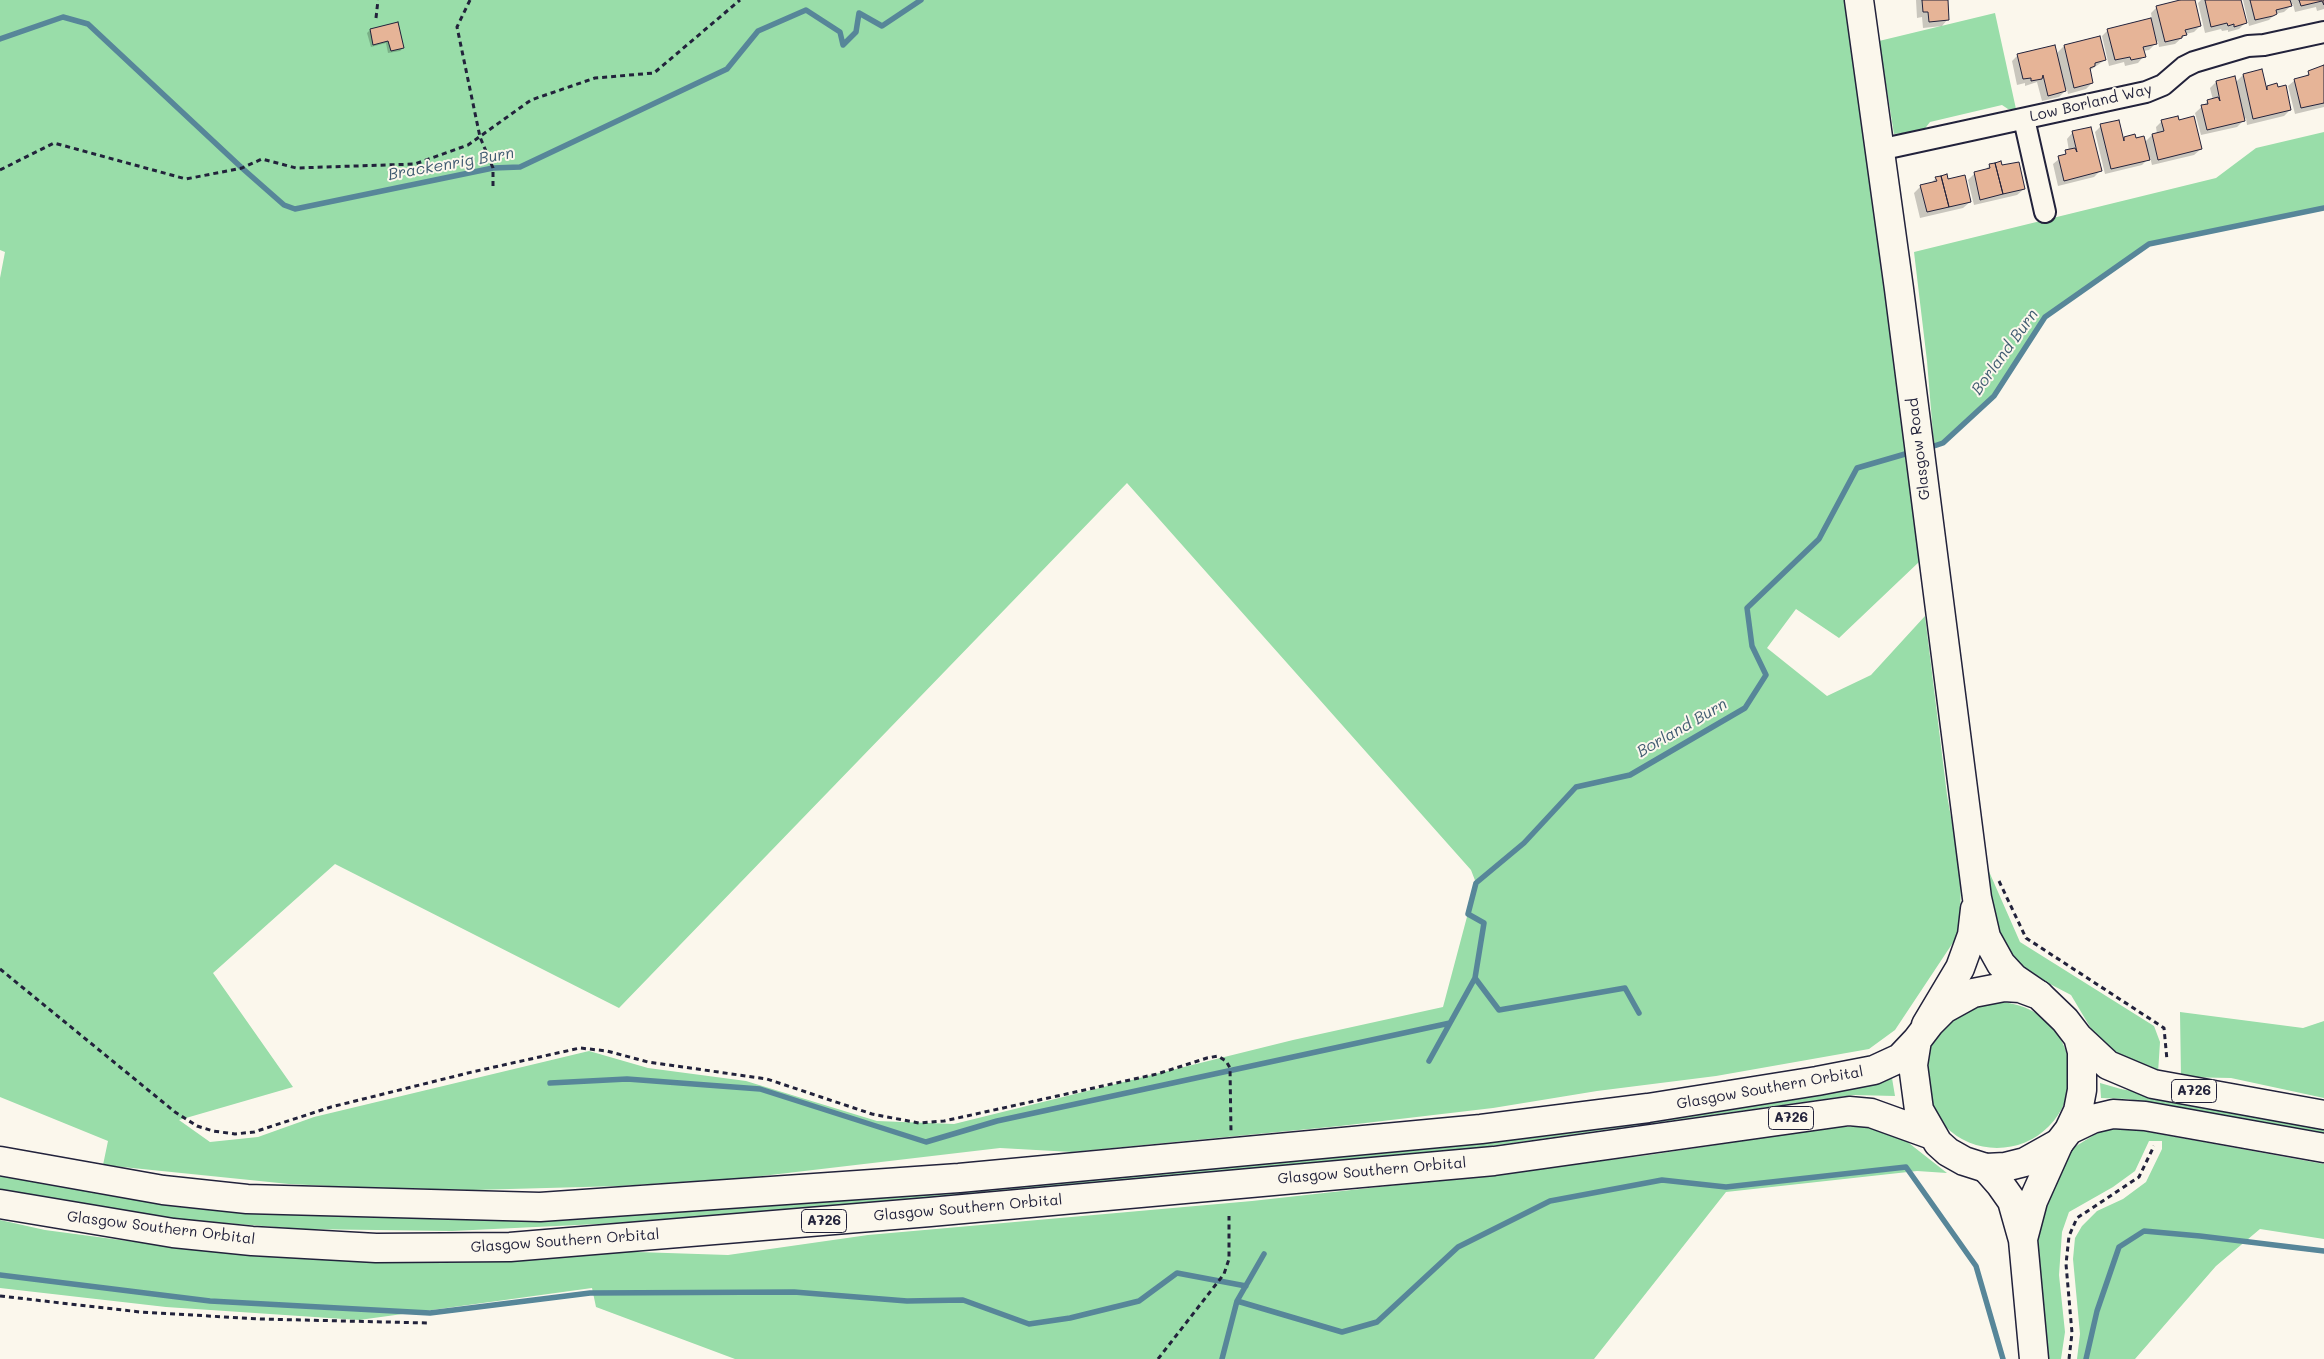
<!DOCTYPE html>
<style>
body{margin:0}
canvas{display:block;background:#fbf7ec}
</style>
<canvas width="2324" height="1359"></canvas>
<script>
const c = document.querySelector('canvas').getContext('2d');
c.lineJoin = 'round';
function paint(path, color) { c.fillStyle = color; c.fill(path, 'evenodd'); }
const toPath = rows => new Path2D(rows.map(r => 'M' + r).join(''));
function stroke(path, color, width, dash) { c.strokeStyle = color; c.lineWidth = width; c.lineCap = dash ? 'butt' : 'round'; c.setLineDash(dash || []); c.stroke(path); }
function drawText(font, color, halo, rows, align = 'center') {
  c.font = font + ' Mali,sans-serif'; c.lineWidth = 4; c.setLineDash([]); c.textBaseline = 'middle'; c.strokeStyle = halo; c.fillStyle = color; for (const [text, x, y, turn = 0] of rows) {
    c.save(); c.translate(x, y); c.rotate((+turn || 0) * Math.PI / 180); c.textAlign = isNaN(turn) ? turn : align; if (halo) c.strokeText(text, 0, 0); c.fillText(text, 0, 0); c.restore();
  }
}
paint(toPath([
 [0,0,1846,0,1920,561,1839,638,1796,609,1767,648,1827,696,1871,675,1925,616,1947,795,1961,873,1960,932,1895,1030,1869,1049,1716,1076,1597,1091,1493,1108,1340,1126,1072,1152,1000,1148,745,1178,620,1186,473,1190,350,1187,289,1184,103,1165,108,1141,0,1097,0,278,5,252,0,250],
 [1127,483,1471,870,1476,883,1443,1007,1293,1040,954,1124,877,1121,746,1081,648,1068,589,1051,314,1117,258,1137,210,1142,179,1120,293,1087,213,973,335,864,619,1008],
 [1995,13,2016,109,2008,109,2002,105,1930,122,1923,131,1894,134,1879,41],
 [2324,132,2324,208,2149,244,2045,317,1994,396,1943,443,1934,446,1927,361,1914,252,2216,178,2256,148],
 [1980,851,2020,942,2154,1026,2160,1042,2158,1073,2118,1058,2096,1037,2071,995,2050,984,2016,962,1993,921],
 '1924 1075a73 73 0 1 1 146 0a73 73 0 1 1-146 0Z',
 [2180,1012,2303,1028,2324,1021,2324,1098,2231,1078,2181,1077],
 [1892,1078,1895,1096,1854,1095,1405,1158,1018,1192,994,1192,619,1223,452,1231,301,1229,186,1220,39,1198,0,1189,0,1172,97,1192,214,1207,351,1216,484,1217,1758,1103,1867,1086],
 [2100,1083,2121,1089,2324,1126,2324,1136,2128,1099,2101,1098],
 [1835,1127,1867,1127,1905,1140,1947,1173,1917,1171,1726,1192,1594,1359,735,1359,596,1307,592,1288,359,1320,166,1307,0,1288,0,1220,45,1230,173,1247,306,1259,390,1260,607,1251,728,1255,868,1235,1252,1201,1496,1174,1649,1155],
 [2121,1127,2324,1164,2324,1239,2260,1229,2216,1266,2135,1359,2077,1359,2080,1334,2073,1259,2075,1238,2082,1226,2097,1211,2123,1199,2146,1182,2162,1149,2162,1141,2149,1141,2135,1171,2113,1187,2069,1212,2062,1232,2059,1275,2065,1332,2061,1359,2046,1359,2032,1264,2040,1208,2053,1175,2073,1148,2097,1133]
]), '#99dda9');
paint(toPath([
 [1916,0,1947,0,1948,19,1942,26,1923,28,1922,17,1917,18],
 [2186,0,2194,0,2200,26,2194,32,2186,34,2175,44,2159,47,2158,41,2149,50,2143,51,2144,56,2138,63,2125,66,2124,62,2109,66,2102,36,2108,30,2152,19,2151,13,2157,7],
 [2201,0,2240,0,2245,23,2239,29,2228,32,2228,30,2222,31,2221,29,2205,33,2198,3],
 [2243,0,2324,0,2324,9,2317,11,2316,7,2295,12,2293,4,2284,12,2275,14,2269,20,2249,26],
 [370,30,403,48,400,51,388,53,386,43,371,47,367,33],
 [2064,46,2105,60,2089,71,2092,83,2086,89,2068,94,2067,89,2059,97,2042,101,2037,82,2025,86,2025,83,2017,85,2012,61,2018,55,2056,54],
 [2324,66,2324,107,2295,114,2288,86,2295,80,2303,78,2314,69],
 [2261,71,2265,89,2268,87,2290,110,2284,116,2247,125,2246,118,2237,127,2201,135,2195,113,2208,101,2213,100,2210,88,2216,82,2235,83,2243,75],
 [2162,121,2178,122,2201,149,2194,155,2152,165,2150,157,2142,165,2105,174,2095,132,2101,126,2122,140,2125,138,2144,143,2152,135,2157,134,2156,127],
 [2073,132,2100,171,2094,177,2058,186,2053,164,2069,151,2067,139],
 [1990,165,2001,167,2024,189,2017,195,1974,205,1968,180,1975,173,1984,171],
 [1936,178,1947,180,1970,202,1963,208,1920,218,1914,193,1921,186,1930,184]
]), '#0003');
stroke(toPath([
 [0,39,63,17,88,24,242,168,284,205,295,209,493,168,520,167,727,69,758,31,806,10,840,32,843,45,856,32,859,13,882,26,921,0],
 [1928,448,1943,443,1994,396,2045,317,2149,244,2324,208],
 [1475,978,1499,1010,1625,988,1639,1013],
 [1429,1061,1475,978,1484,923,1468,914,1476,883,1524,843,1576,787,1630,775,1745,708,1766,675,1752,646,1747,608,1819,539,1857,468,1912,452],
 [550,1083,627,1079,760,1089,926,1142,997,1121,1450,1023],
 [0,1275,210,1301,430,1313,590,1293,794,1292,907,1301,963,1300,1029,1324,1070,1318,1139,1301,1177,1273,1246,1286],
 [1237,1301,1342,1332,1377,1322,1458,1247,1550,1201,1662,1180,1726,1187,1906,1167,1976,1266,2003,1359],
 [1222,1359,1237,1301,1264,1254],
 [2086,1359,2097,1311,2119,1247,2144,1231,2200,1236,2324,1251]
]), '#578699', 5.5);
const building = toPath([
 [1922,0,1948,0,1949,20,1929,22,1928,12,1923,12,1922,0],
 [2180,0,2195,0,2201,26,2185,30,2187,35,2182,36,2182,38,2165,42,2156,6,2180,0],
 [2205,0,2241,0,2247,23,2234,27,2234,24,2228,26,2227,23,2211,27,2205,0],
 [2250,0,2290,0,2292,6,2276,10,2277,14,2273,16,2255,20,2250,0],
 [2299,0,2324,0,2324,5,2322,1,2301,6,2299,0],
 [2151,18,2157,44,2143,47,2146,57,2131,60,2130,57,2115,60,2107,29,2151,18],
 [398,22,404,48,391,51,388,41,373,45,370,29,398,22],
 [2100,36,2106,60,2095,63,2095,66,2090,68,2093,83,2074,88,2064,45,2100,36],
 [2055,45,2066,91,2048,96,2043,75,2042,79,2031,81,2031,78,2023,79,2017,54,2055,45],
 [2324,65,2324,103,2301,108,2294,79,2309,75,2308,71,2324,65],
 [2262,69,2267,90,2267,86,2277,83,2278,87,2286,85,2291,110,2253,119,2243,74,2262,69],
 [2235,76,2245,121,2207,130,2201,105,2208,104,2207,100,2218,97,2220,101,2216,81,2235,76],
 [2178,116,2179,120,2194,116,2202,149,2158,160,2152,134,2164,131,2161,120,2178,116],
 [2119,120,2124,141,2124,137,2135,134,2136,138,2144,136,2150,160,2111,169,2100,124,2119,120],
 [2091,127,2102,171,2064,181,2058,156,2066,154,2065,150,2075,148,2077,152,2072,131,2091,127],
 [2001,161,2002,165,2019,162,2025,189,2003,194,1995,163,2001,161],
 [1995,163,2003,194,1980,200,1974,172,1990,168,1989,164,1995,163],
 [1947,174,1948,179,1965,175,1971,202,1949,207,1941,176,1947,174],
 [1941,176,1949,207,1927,212,1920,185,1937,181,1935,177,1941,176]
]);
paint(building, '#e6b497');
stroke(building, '#22223b', 1);
const street = toPath([
 [2024,119,2045,212],
 [1879,150,2146,92,2163,85,2184,67,2194,62,2248,46,2264,45,2324,32]
]);
const secondary = toPath([
 [1859,0,1899,289,1977,898,1986,937,2001,964,2014,978,2039,995],
 [1926,1025,1960,968,1972,935,1975,909],
 [1986,1168,2000,1184,2012,1201,2023,1240,2034,1359],
 [2023,1239,2033,1201,2059,1143]
]);
const highway = toPath([
 [2004,987,2020,988,2039,995,2065,1020,2078,1037,2082,1052,2082,1090,2078,1111,2069,1130,2059,1143,2025,1162,2005,1167,1986,1168,1964,1161,1948,1152,1938,1143,1919,1110,1913,1065,1917,1040,1930,1023,1944,1009,1973,993,2004,987],
 [2078,1037,2108,1065,2153,1084,2324,1115],
 [2069,1130,2092,1119,2113,1114,2145,1116,2324,1148],
 [0,1161,163,1190,247,1199,540,1207,959,1178,1481,1129,1648,1108,1817,1081,1874,1070,1900,1058,1917,1040],
 [0,1204,173,1233,252,1241,376,1248,510,1247,930,1212,1494,1161,1849,1111,1871,1113,1932,1135]
]);
stroke(street, '#22223b', 24);
stroke(secondary, '#22223b', 31);
stroke(highway, '#22223b', 31);
stroke(toPath([
 [470,0,457,27,480,137,493,168,493,188],
 [376,18,378,0],
 [0,170,54,143,186,179,242,168,262,159,296,168,415,164,468,145,531,100,595,78,654,73,740,0],
 [1999,881,2026,938,2164,1028,2167,1060],
 [0,969,175,1112,197,1126,213,1131,235,1134,254,1132,331,1107,472,1072,580,1048,607,1051,648,1062,767,1079,872,1114,919,1123,944,1121,1157,1074,1207,1058,1218,1056,1226,1061,1230,1068,1231,1132],
 [0,1296,140,1312,260,1319,428,1323],
 [1158,1359,1224,1274,1229,1259,1229,1216],
 [2069,1359,2072,1333,2066,1264,2069,1236,2077,1218,2139,1177,2154,1146]
]), '#22223b', 3, [5, 4]);
stroke(street, '#fbf7ec', 20);
stroke(secondary, '#fbf7ec', 28);
stroke(highway, '#fbf7ec', 28);
for (const [x, y, w] of [
 [2194,1091,45],
 [1791,1118,45],
 [824,1221,45]
]) { const box = new Path2D(); box.roundRect(x - w / 2, y - 11.5, w, 23, 4); c.fillStyle = '#fbf7ec'; c.fill(box); stroke(box, '#22223b', 1); }
drawText('bold 14px', '#22223b', null, [
 ["A726",2194,1091],
 ["A726",1791,1118],
 ["A726",824,1221]
]);
drawText('15px', '#22223b', '#fbf7ec', [
 ["Low Borland Way",2091,103,-13],
 ["Glasgow Road",1919,449,-97],
 ["Glasgow Southern Orbital",1770,1088,-10],
 ["Glasgow Southern Orbital",1372,1171,-5],
 ["Glasgow Southern Orbital",968,1208,-5],
 ["Glasgow Southern Orbital",161,1228,7],
 ["Glasgow Southern Orbital",565,1241,-4]
]);
drawText('italic 16px', '#415c72', '#fbf7ec', [
 ["Brackenrig Burn",451,164,-10],
 ["Borland Burn",2005,352,-54],
 ["Borland Burn",1682,728,-30]
]);
</script>
